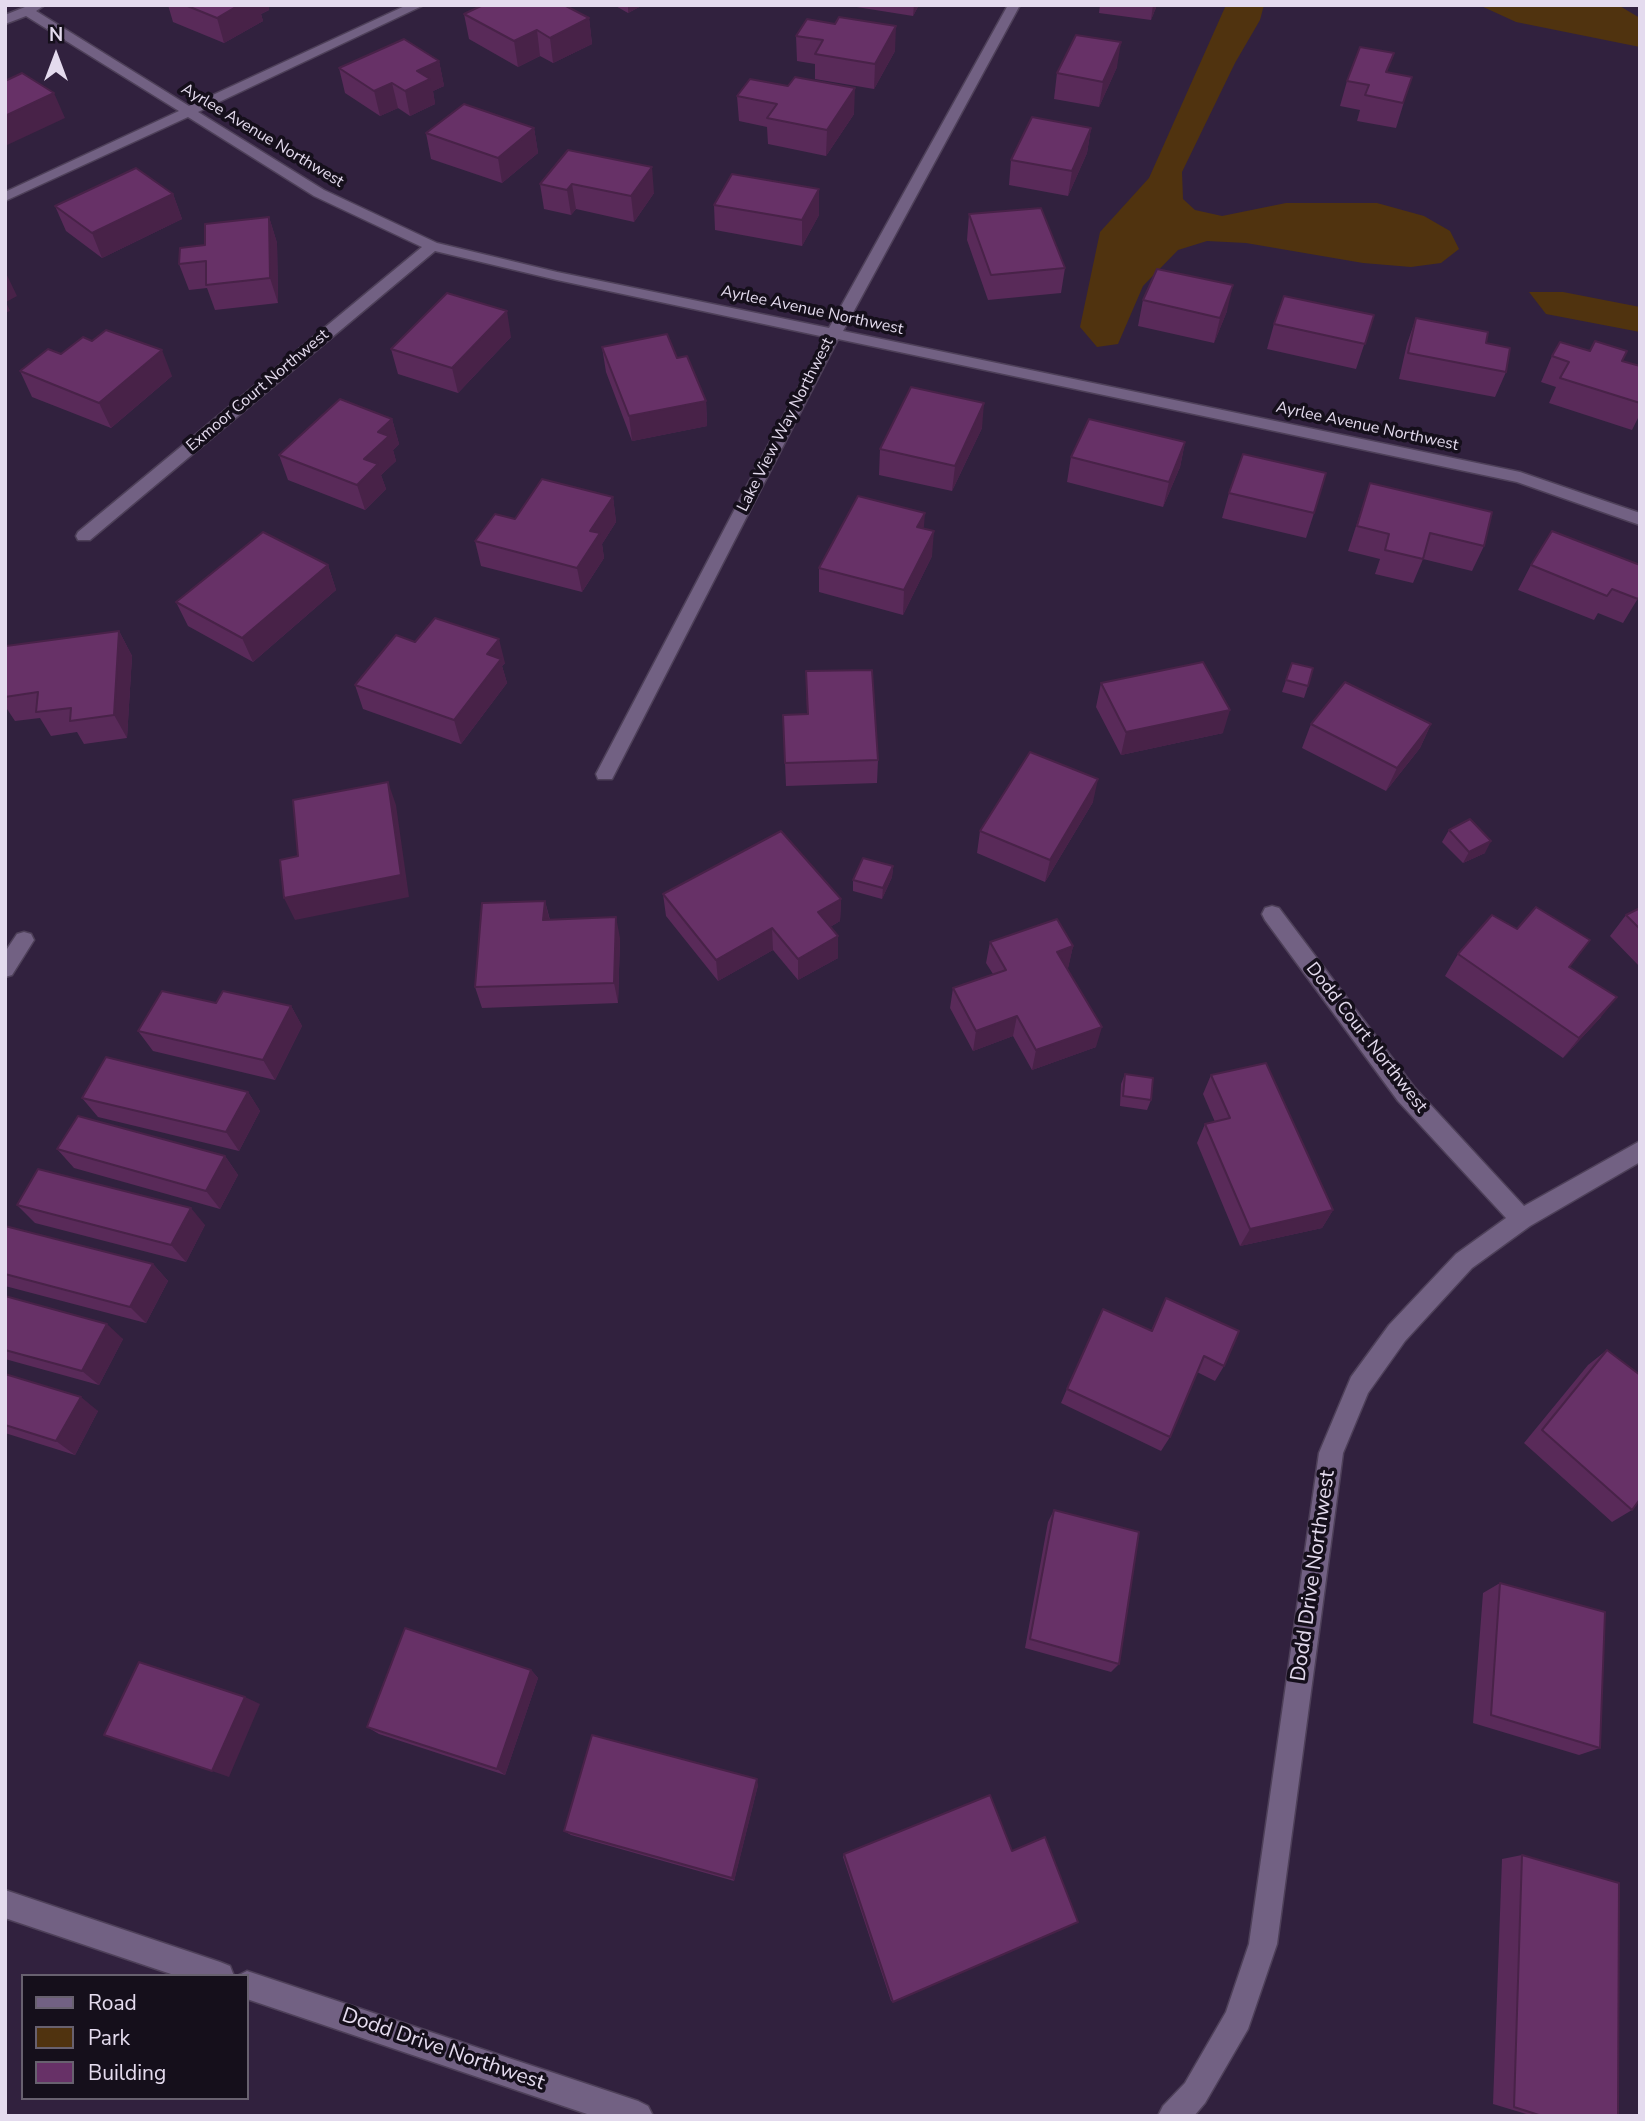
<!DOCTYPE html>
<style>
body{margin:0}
#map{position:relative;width:1645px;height:2121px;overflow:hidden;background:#31213e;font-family:"Nunito Sans",sans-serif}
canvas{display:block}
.frame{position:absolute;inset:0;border:7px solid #e4dbee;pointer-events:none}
.legend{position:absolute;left:21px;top:1974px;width:228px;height:126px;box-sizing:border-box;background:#150f1b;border:2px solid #68616f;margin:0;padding:9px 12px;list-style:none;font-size:21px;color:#e4dbee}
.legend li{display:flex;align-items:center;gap:14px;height:35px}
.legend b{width:35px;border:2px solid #68616f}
.north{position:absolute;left:21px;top:21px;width:70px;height:70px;-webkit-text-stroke:5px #150f1b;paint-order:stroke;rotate:0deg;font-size:19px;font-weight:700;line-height:28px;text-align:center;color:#e4dbee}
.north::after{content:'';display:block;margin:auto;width:24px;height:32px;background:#e4dbee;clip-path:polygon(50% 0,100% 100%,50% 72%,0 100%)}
</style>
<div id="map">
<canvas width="1645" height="2121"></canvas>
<div class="frame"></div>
<ul class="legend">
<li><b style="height:9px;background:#726183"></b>Road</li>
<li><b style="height:19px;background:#50330f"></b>Park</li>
<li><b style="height:19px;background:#673167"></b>Building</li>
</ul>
<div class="north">N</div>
</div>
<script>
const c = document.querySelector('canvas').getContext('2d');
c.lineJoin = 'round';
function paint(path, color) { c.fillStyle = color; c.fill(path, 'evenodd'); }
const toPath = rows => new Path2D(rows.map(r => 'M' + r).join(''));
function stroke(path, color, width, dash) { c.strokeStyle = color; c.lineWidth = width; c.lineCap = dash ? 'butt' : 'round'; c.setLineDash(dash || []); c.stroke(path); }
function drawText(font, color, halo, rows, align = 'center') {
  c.font = font + ' "Nunito Sans",sans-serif'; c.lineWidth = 7; c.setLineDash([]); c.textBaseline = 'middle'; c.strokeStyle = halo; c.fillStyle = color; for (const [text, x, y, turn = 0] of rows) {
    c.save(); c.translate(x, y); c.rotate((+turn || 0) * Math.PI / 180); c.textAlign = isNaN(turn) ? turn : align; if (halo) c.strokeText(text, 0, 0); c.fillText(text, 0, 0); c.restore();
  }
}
paint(toPath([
 [1226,5,1264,5,1260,20,1235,63,1182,172,1183,199,1195,210,1222,216,1286,203,1377,203,1424,216,1450,231,1459,249,1441,263,1411,267,1363,263,1246,243,1207,241,1178,250,1143,286,1118,344,1097,347,1080,327,1100,232,1149,178],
 [1479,5,1618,5,1640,18,1640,47,1516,22],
 [1529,292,1563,292,1640,307,1640,332,1546,314]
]), '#50330f');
const minor = toPath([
 [30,5,45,5,36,11,189,106,407,5,424,5,198,112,324,190,437,243,557,272,829,328,1008,5,1020,5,843,331,1520,472,1640,513,1640,525,1517,482,838,339,612,779,598,779,596,774,825,337,557,280,435,251,90,540,78,540,76,536,78,532,422,247,314,196,188,117,5,201,5,192,179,111,26,16,5,24,5,15,30,5],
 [1272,906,1279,908,1414,1087,1524,1206,1640,1141,1640,1162,1530,1226,1472,1268,1405,1341,1368,1393,1343,1453,1277,1944,1248,2029,1205,2103,1194,2116,1158,2116,1163,2106,1185,2083,1226,2012,1249,1944,1319,1453,1351,1377,1389,1325,1456,1254,1506,1218,1398,1101,1265,920,1262,914,1265,908,1272,906],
 [24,932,31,934,34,940,12,975,5,977,5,952,17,934,24,932],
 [5,1890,220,1962,230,1966,234,1976,177,1976,5,1918,5,1890],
 [247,1971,638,2101,648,2106,653,2116,593,2116,247,1999,247,1976,237,1976,247,1971]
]);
stroke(minor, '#4e4059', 3);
paint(minor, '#726183');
paint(toPath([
 [168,5,268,5,269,10,261,14,263,21,224,43,173,22],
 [614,5,643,5,628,13],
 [844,5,919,5,913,16],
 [1100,5,1157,5,1151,20,1099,13],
 [464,14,589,18,592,44,553,63,540,56,518,67,469,39],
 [796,36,895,51,874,89,815,79,815,64,797,61],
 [439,61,444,86,433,91,435,104,410,116,398,108,380,116,345,93,339,68],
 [1117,67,1099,107,1054,99,1057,73],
 [1388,72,1404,102,1396,128,1357,121,1360,110,1340,106,1347,81],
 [737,96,854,114,826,156,768,144,767,127,739,121],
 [534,128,538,153,502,183,431,159,426,133],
 [1091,128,1087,153,1068,196,1009,185,1011,160],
 [568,150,654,193,634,222,576,209,571,215,544,209,540,184],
 [173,194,182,219,102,258,66,231,55,206],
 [714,205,819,215,802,246,715,230],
 [969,214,1065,268,1061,293,988,300,967,240],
 [269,217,277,243,278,303,215,310,207,288,189,290,179,264,205,245],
 [1143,300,1227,311,1214,343,1138,326],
 [1374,315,1356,369,1267,349,1274,324],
 [1416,318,1486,343,1506,372,1495,397,1399,379,1407,344],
 [511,337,458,393,398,374,391,349],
 [602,347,677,358,706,401,707,426,632,441,606,372],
 [61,354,172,376,111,428,32,397,20,371],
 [1552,356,1622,361,1640,366,1640,414,1632,430,1549,403,1556,387,1541,382],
 [392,419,399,444,393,450,396,461,381,475,386,489,365,510,288,480,279,455],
 [982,428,952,491,879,475,880,449],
 [1185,442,1180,467,1163,507,1067,482,1071,457],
 [1370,483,1484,546,1472,571,1423,559,1413,583,1375,574,1380,559,1348,551],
 [1229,493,1314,513,1306,538,1222,518],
 [613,497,616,522,602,544,604,558,582,592,481,566,475,541,515,519],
 [932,556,903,615,819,592,819,568],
 [328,565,336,590,253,662,188,626,176,602],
 [1531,565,1640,595,1623,623,1598,613,1594,620,1518,590],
 [119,631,132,656,127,738,84,744,77,732,51,736,40,718,15,721,5,706,5,651],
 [415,642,505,663,502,666,507,683,461,744,363,709,355,685],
 [1292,663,1308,686,1304,698,1282,692],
 [806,671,878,760,877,783,786,786,783,715,807,714],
 [1101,683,1223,733,1121,755,1096,707],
 [1311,724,1431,724,1420,748,1386,791,1302,748],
 [1093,802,1045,882,977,853,980,831],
 [1449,830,1485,853,1463,863,1442,842],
 [893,866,892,877,882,899,853,891,853,880],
 [663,894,841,899,840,921,830,927,838,936,838,958,798,980,773,950,718,981,666,916],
 [545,901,550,920,620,938,618,1003,482,1008,475,987],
 [1640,908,1640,967,1610,936,1626,915],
 [990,942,1073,946,1068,968,1067,968,1096,1047,1032,1070,1013,1036,973,1051,950,1008,953,988,993,974,986,963],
 [1458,954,1569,967,1601,1017,1563,1058,1445,976],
 [216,1003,291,1006,302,1026,275,1080,153,1051,138,1031],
 [1125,1074,1151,1100,1147,1110,1120,1106,1121,1084],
 [1211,1075,1333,1210,1322,1228,1240,1246,1197,1143,1205,1124,1215,1122,1203,1094],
 [248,1092,260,1111,239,1151,98,1117,82,1098],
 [57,1149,225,1156,238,1175,220,1209,74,1168],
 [17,1205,205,1225,186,1262,35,1223],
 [5,1226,153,1264,168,1281,146,1323,5,1286],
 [5,1296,123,1339,99,1385,5,1359],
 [1166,1298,1224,1366,1215,1381,1197,1372,1170,1437,1161,1451,1061,1403,1067,1389,1151,1331],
 [1607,1350,1632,1510,1612,1522,1524,1443,1588,1365],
 [5,1374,98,1411,75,1455,5,1433],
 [1054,1510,1119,1664,1111,1672,1025,1648,1048,1522],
 [1500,1583,1600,1748,1579,1755,1473,1723,1483,1593],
 [531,1670,538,1678,505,1775,379,1734,367,1727],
 [758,1785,734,1881,571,1835,564,1831],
 [844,1854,893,2002,891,2001,843,1857],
 [1522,1855,1618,2116,1533,2116,1493,2104,1502,1859]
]), '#592a59');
paint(toPath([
 [239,5,268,5,269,10,261,14,263,21,224,43,217,18],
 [628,5,643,5,628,13],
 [914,5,919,5,913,16],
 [1153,5,1157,5,1151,20],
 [589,18,592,44,553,63,550,38],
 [896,26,895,51,874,89,875,64],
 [537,30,540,56,518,67,514,41],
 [1121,42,1117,67,1099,107,1103,82],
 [439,61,444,86,433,91,435,104,410,116,405,91,417,71],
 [392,83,398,108,380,116,374,91],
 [855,88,854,114,826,156,827,130],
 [54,93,65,118,5,146,5,116],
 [534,128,538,153,502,183,498,158],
 [1091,128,1087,153,1068,196,1072,171],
 [652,167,654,193,634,222,631,196],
 [572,184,576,209,571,215,567,190],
 [819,189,819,215,802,246,802,220],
 [173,194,182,219,102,258,92,233],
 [269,217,277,243,278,303,270,278],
 [5,271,17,296,6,302,10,311,5,313],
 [1233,285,1227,311,1214,343,1220,318],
 [507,311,511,337,458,393,452,368],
 [162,350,172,376,111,428,99,403],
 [706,401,707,426,632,441,629,416],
 [984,403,982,428,952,491,955,466],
 [392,419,399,444,393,450,396,461,381,475,386,489,365,510,357,485,364,459,378,432],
 [1185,442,1180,467,1163,507,1169,482],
 [613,497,616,522,602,544,604,558,582,592,577,568,590,531],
 [925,513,923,538,917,527],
 [934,531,932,556,903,615,904,590],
 [328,565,336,590,253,662,242,638],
 [119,631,132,656,127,738,114,715],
 [499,639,505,663,502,666,507,683,461,744,454,720,487,654],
 [1230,710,1223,733,1121,755,1126,732],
 [1431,724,1420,748,1386,791,1397,768],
 [1098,779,1093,802,1045,882,1050,860],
 [388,782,396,805,409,897,295,920,284,898],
 [1491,841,1485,853,1463,863,1469,852],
 [893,866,892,877,882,899,883,888],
 [841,899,840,921,818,934,818,912],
 [545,901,550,922,543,920],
 [616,917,620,938,618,1003,614,983],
 [772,928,773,950,718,981,716,960],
 [838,936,838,958,798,980,798,959],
 [1073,946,1068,968,1052,973,1057,952],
 [1617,997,1601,1017,1563,1058,1579,1038],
 [291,1006,302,1026,275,1080,263,1060],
 [1017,1016,1013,1036,973,1051,976,1031],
 [1102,1027,1096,1047,1032,1070,1036,1050],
 [248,1092,260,1111,239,1151,226,1132],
 [225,1156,238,1175,220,1209,206,1191],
 [191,1208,205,1225,186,1262,171,1245],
 [1333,1210,1322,1228,1240,1246,1250,1229],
 [153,1264,168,1281,146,1323,130,1307],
 [107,1324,123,1339,99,1385,82,1371],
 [81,1397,98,1411,75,1455,56,1441],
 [531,1670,538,1678,505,1775,497,1769],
 [245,1697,260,1704,229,1777,212,1771],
 [757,1779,758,1785,734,1881,732,1878]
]), '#482248');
const building = toPath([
 [185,5,239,5,217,18,185,5],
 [483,5,564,5,589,18,550,38,537,30,514,41,464,14,483,5],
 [839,17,896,26,875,64,815,54,823,40,796,36,807,19,835,24,839,17],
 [1076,35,1121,42,1103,82,1057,73,1076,35],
 [404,39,439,61,417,71,430,79,405,91,392,83,374,91,339,68,404,39],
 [1360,47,1394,53,1386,72,1412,77,1403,103,1365,95,1369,85,1347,81,1360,47],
 [22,73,54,93,5,116,5,81,22,73],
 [795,77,855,88,827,130,767,118,777,104,737,96,750,79,788,86,795,77],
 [464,104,534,128,498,158,426,133,464,104],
 [1032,117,1091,128,1072,171,1011,160,1032,117],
 [568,150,652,167,631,196,572,184,567,190,540,184,568,150],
 [136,168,173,194,92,233,55,206,136,168],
 [732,174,819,189,802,220,714,205,732,174],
 [1041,208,1065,268,991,275,969,214,1041,208],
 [269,217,270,278,206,285,206,261,179,264,180,248,205,245,205,224,269,217],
 [1157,269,1233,285,1220,318,1143,300,1157,269],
 [447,293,507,311,452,368,391,349,447,293],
 [1284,296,1374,315,1365,344,1274,324,1284,296],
 [1416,318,1488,332,1486,343,1510,348,1506,372,1408,353,1416,318],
 [106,330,162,350,99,403,20,371,48,349,61,354,83,337,92,341,106,330],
 [667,334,677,358,687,356,706,401,629,416,602,347,667,334],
 [1595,341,1627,351,1622,361,1640,366,1640,403,1560,378,1569,362,1552,356,1560,342,1590,351,1595,341],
 [911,387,984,403,955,466,880,449,911,387],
 [340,399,392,419,378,432,389,436,364,459,378,464,357,485,279,455,340,399],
 [1089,419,1185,442,1169,482,1071,457,1089,419],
 [1243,454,1326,473,1314,513,1229,493,1243,454],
 [542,479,613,497,590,531,600,533,577,568,475,541,495,514,515,519,542,479],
 [1370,483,1492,512,1484,546,1430,533,1423,559,1385,550,1389,534,1357,526,1370,483],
 [858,496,925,513,917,527,934,531,904,590,819,568,858,496],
 [1552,531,1640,565,1640,595,1638,599,1612,589,1607,596,1531,565,1552,531],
 [263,532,328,565,242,638,176,602,263,532],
 [435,618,499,639,487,654,501,659,454,720,355,685,396,635,415,642,435,618],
 [119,631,114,715,70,721,71,708,36,712,38,692,5,697,6,646,119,631],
 [1203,662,1230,710,1126,732,1101,683,1203,662],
 [1292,663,1313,668,1308,686,1286,680,1292,663],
 [872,670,878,760,785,763,783,715,808,714,806,671,872,670],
 [1345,682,1431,724,1397,768,1311,724,1345,682],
 [1030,752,1098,779,1050,860,980,831,1030,752],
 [388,782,401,875,284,898,280,860,298,856,293,800,388,782],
 [1470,819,1491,841,1469,852,1449,830,1470,819],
 [781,831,841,899,818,912,838,936,798,959,772,928,716,960,663,894,781,831],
 [863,858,893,866,883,888,853,880,863,858],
 [545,901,543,920,616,917,614,983,475,987,482,903,545,901],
 [1536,907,1590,940,1569,967,1617,997,1579,1038,1458,954,1492,915,1517,929,1536,907],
 [1640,908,1640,929,1626,915,1640,908],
 [1057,919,1073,946,1057,952,1102,1027,1036,1050,1017,1016,976,1031,953,988,1006,970,990,942,1057,919],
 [162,991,216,1003,223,991,291,1006,263,1060,138,1031,162,991],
 [106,1057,248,1092,226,1132,82,1098,106,1057],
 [1266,1063,1333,1210,1250,1229,1205,1124,1230,1118,1211,1075,1266,1063],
 [1125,1074,1153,1078,1151,1100,1123,1096,1125,1074],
 [78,1116,225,1156,206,1191,57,1149,78,1116],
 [38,1169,191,1208,171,1245,17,1205,38,1169],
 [5,1226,153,1264,130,1307,5,1274,5,1226],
 [5,1296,107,1324,82,1371,5,1350,5,1296],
 [1166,1298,1239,1331,1224,1366,1204,1356,1170,1437,1067,1389,1103,1309,1152,1331,1166,1298],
 [1607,1350,1640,1375,1640,1499,1632,1510,1542,1430,1607,1350],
 [5,1374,81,1397,56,1441,5,1425,5,1374],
 [1054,1510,1139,1532,1119,1664,1030,1639,1054,1510],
 [1500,1583,1605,1612,1600,1748,1491,1715,1500,1583],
 [405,1628,531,1670,497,1769,367,1727,405,1628],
 [139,1662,245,1697,212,1771,104,1735,139,1662],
 [592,1735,757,1779,732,1878,564,1831,592,1735],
 [990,1795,1012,1851,1045,1837,1078,1922,893,2002,844,1854,990,1795],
 [1522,1855,1619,1883,1618,2116,1542,2116,1514,2107,1522,1855]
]);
paint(building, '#673167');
stroke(building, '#482248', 2);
drawText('16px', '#e4dbee', '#150f1b', [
 ["Ayrlee Avenue Northwest",262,136,31],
 ["Ayrlee Avenue Northwest",812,311,12],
 ["Exmoor Court Northwest",258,391,-40],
 ["Lake View Way Northwest",786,425,-63],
 ["Ayrlee Avenue Northwest",1367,427,12]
]);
drawText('18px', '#e4dbee', '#150f1b', [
 ["Dodd Court Northwest",1366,1038,52]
]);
drawText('21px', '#e4dbee', '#150f1b', [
 ["Dodd Drive Northwest",1314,1576,-82],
 ["Dodd Drive Northwest",443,2050,19]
]);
</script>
